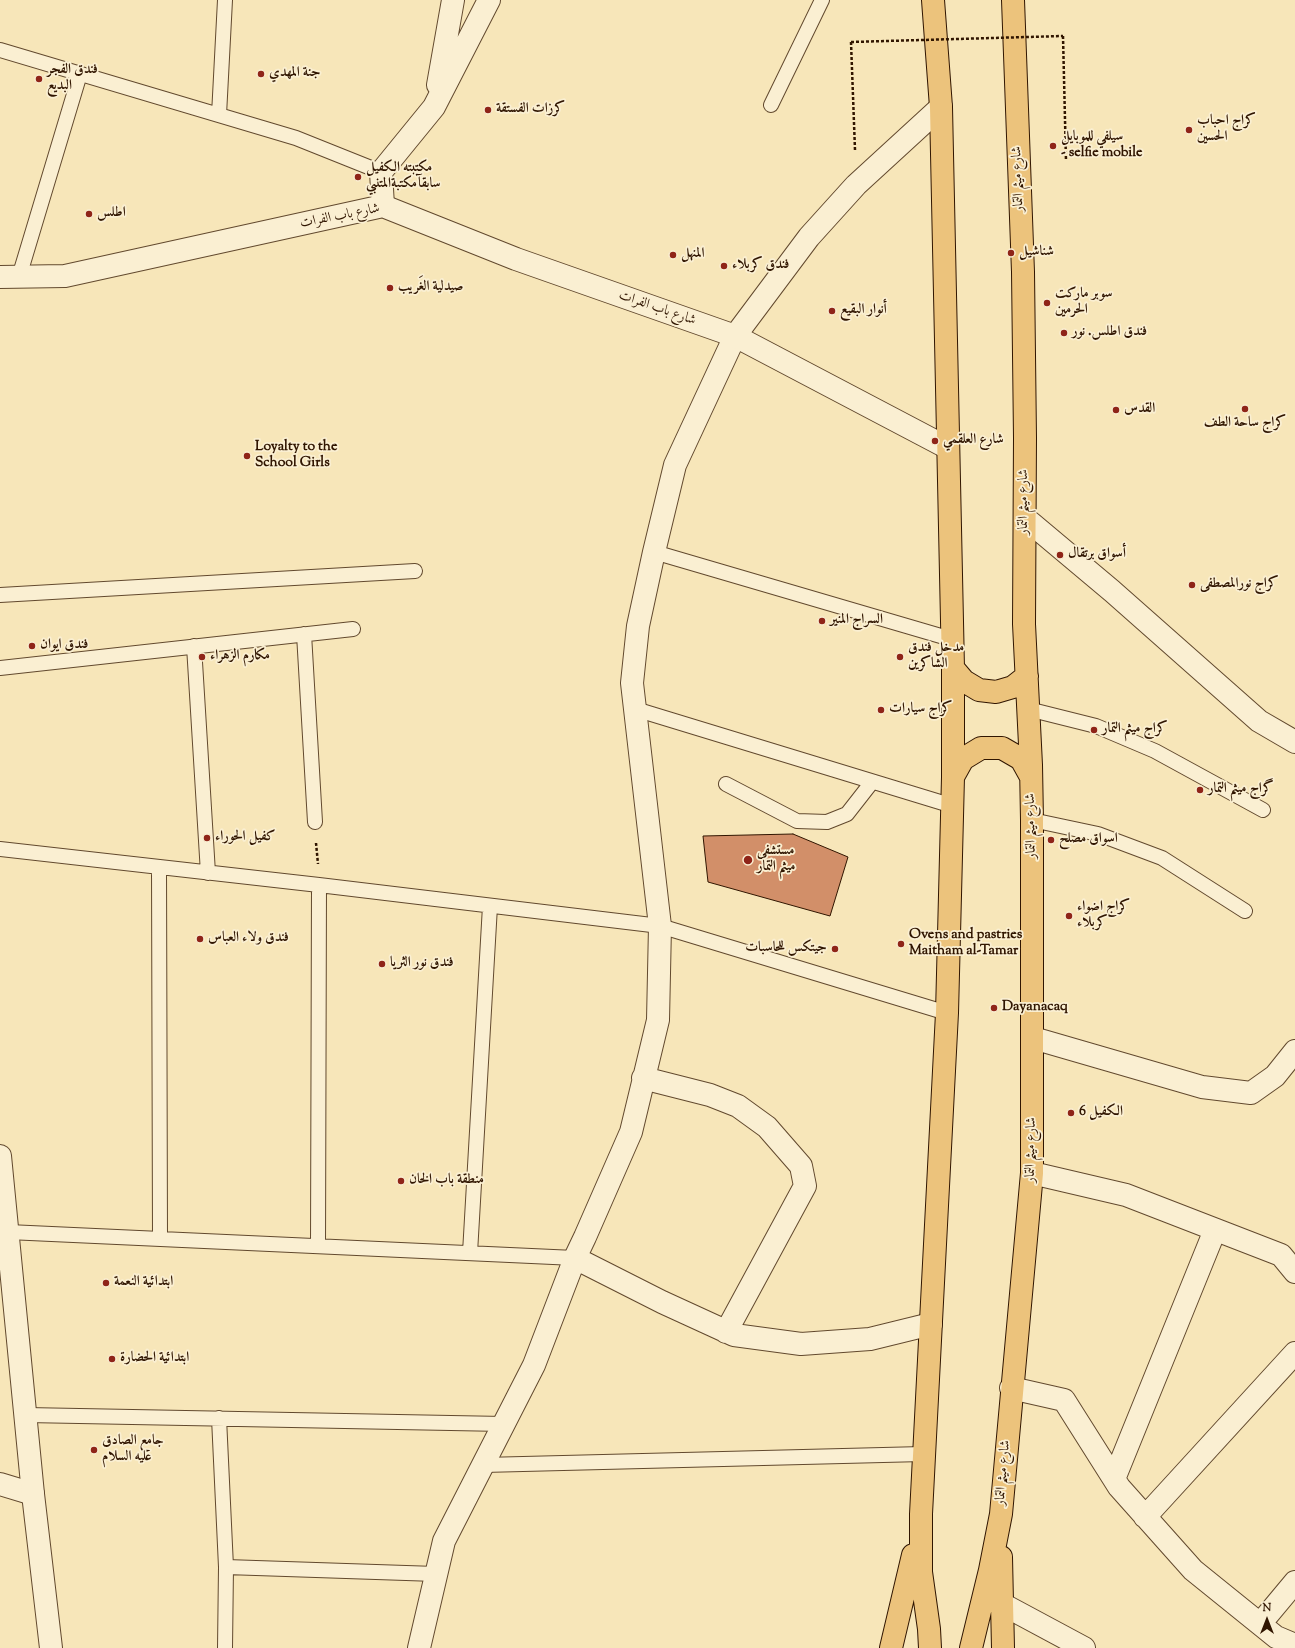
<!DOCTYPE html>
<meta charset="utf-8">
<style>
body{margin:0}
#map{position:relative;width:1295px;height:1648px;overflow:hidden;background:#f7e6b9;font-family:"Sorts Mill Goudy",serif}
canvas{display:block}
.north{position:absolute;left:1247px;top:1600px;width:40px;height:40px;-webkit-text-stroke:3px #faefd2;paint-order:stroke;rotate:0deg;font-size:11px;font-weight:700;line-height:16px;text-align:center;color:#301500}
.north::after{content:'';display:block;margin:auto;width:14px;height:18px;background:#301500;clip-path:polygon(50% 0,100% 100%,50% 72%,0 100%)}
</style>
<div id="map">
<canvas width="1295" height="1648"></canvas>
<div class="north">N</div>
</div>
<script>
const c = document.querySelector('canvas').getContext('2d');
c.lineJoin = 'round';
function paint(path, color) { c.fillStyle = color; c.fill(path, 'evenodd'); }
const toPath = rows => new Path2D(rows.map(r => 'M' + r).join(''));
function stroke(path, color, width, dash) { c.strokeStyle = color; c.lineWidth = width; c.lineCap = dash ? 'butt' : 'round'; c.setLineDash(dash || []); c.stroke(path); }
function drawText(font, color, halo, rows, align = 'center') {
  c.font = font + ' "Sorts Mill Goudy",Amiri,serif'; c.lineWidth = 3.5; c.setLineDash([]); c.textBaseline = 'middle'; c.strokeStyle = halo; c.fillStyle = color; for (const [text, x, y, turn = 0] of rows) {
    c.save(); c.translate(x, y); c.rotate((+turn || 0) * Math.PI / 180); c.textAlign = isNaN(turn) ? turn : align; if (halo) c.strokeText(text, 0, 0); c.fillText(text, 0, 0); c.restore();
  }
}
const building = toPath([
 [793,834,848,857,830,916,708,882,703,836,793,834]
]);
paint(building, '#d28f69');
stroke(building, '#301500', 1);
const service = toPath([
 [0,50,296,138,381,172],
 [771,105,822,0],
 [219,115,225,0],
 [19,277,80,74],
 [654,552,951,639],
 [0,595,415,571],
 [304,634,315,822],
 [194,646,208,873],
 [0,668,353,629],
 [635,709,953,806],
 [1028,709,1096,726,1155,751,1263,810],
 [726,784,797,821,827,822,847,814,872,782],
 [1032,820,1098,834,1162,858,1245,911],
 [0,849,319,885,660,926,947,1013],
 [159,867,160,1239],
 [8,1232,575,1258],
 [318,1246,319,885],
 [470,1253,490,906],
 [26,1415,504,1424],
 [219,1418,226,1567,225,1648],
 [483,1465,923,1454],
 [226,1567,436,1574]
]);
const minor = toPath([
 [438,85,453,0],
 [383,206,381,172,434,107,489,0],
 [1025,518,1112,591,1259,721,1295,742],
 [1033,1038,1202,1087,1251,1093,1275,1076,1295,1051],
 [643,1078,710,1095,738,1106,767,1127,801,1166,805,1186,726,1332],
 [1032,1173,1126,1195,1281,1255,1295,1272],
 [575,1258,662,1302,734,1335,801,1344,870,1339,931,1324],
 [1011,1388,1064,1400,1119,1487,1193,1570,1276,1637,1295,1645],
 [1114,1479,1215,1230],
 [0,1484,33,1494],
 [1145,1517,1295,1353],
 [1002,1604,1084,1648],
 [1260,1624,1295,1582],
 [419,1648,444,1541,534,1365,575,1258,585,1237,631,1132,658,1020,660,926,632,683,638,626,654,552,675,465,735,336,809,237,856,185,941,107]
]);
const tertiary = toPath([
 [0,277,65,276,383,206,516,259,735,336,948,448],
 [0,1156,33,1494,51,1648]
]);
const trunk = toPath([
 [953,668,964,681,979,690,996,692,1013,687,1027,676],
 [953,777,963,759,981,748,1002,748,1021,759,1031,777],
 [1001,1557,1003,1648],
 [891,1648,913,1555],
 [930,1648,929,1629,921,1572,921,1514,947,1013,953,777,953,668,941,107,933,0],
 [971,1648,990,1570,1001,1514,1032,1173,1032,820,1031,765,1024,624,1025,438,1023,272,1013,0]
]);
stroke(service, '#62492e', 16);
stroke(minor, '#62492e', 24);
stroke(tertiary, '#62492e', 24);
stroke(trunk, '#301500', 24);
stroke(toPath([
 [1063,36,1066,161],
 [851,42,855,150],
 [316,843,318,864]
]), '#301500', 2.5, [3, 2]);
stroke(service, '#faefd2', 14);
stroke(minor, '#faefd2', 22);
stroke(tertiary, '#faefd2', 22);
stroke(trunk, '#ecc37c', 22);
stroke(toPath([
 [851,42,1063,36]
]), '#301500', 2.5, [3, 2]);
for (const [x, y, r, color] of [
 [261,74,4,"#8f2418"],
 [39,79,4,"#8f2418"],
 [488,110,4,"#8f2418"],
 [1189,130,4,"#8f2418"],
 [1053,146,4,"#8f2418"],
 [358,177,4,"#8f2418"],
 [89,214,4,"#8f2418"],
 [1011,253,4,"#8f2418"],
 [673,255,4,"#8f2418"],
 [724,266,4,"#8f2418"],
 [390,288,4,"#8f2418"],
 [1047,303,4,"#8f2418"],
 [832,311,4,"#8f2418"],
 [1064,333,4,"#8f2418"],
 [1245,409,4,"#8f2418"],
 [1116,410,4,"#8f2418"],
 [935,441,4,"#8f2418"],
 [247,456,4,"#8f2418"],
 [1060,555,4,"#8f2418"],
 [1192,585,4,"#8f2418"],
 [822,621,4,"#8f2418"],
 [32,646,4,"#8f2418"],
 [202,657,4,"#8f2418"],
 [900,657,4,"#8f2418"],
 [881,710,4,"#8f2418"],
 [1094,730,4,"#8f2418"],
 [1200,790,4,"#8f2418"],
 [207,838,4,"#8f2418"],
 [1051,840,4,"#8f2418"],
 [748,860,5,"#8f2418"],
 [1069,916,4,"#8f2418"],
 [200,939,4,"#8f2418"],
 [901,944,4,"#8f2418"],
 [835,949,4,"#8f2418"],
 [382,964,4,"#8f2418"],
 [994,1008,4,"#8f2418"],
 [1071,1113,4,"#8f2418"],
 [401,1181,4,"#8f2418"],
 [106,1283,4,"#8f2418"],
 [112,1359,4,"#8f2418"],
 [94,1450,4,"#8f2418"]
]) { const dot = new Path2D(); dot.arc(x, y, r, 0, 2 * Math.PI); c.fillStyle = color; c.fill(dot); stroke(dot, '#faefd2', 1.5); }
drawText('bold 14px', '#301500', '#faefd2', [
 ["فندق الفجر",47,71],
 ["البديع",47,87],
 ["جنة المهدي",269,74],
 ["كرزات الفستقة",496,110],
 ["كراج احباب",1197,122],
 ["الحسين",1197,138],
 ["سيلفي للموبايل",1061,138],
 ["- selfie mobile",1061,154],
 ["مكتبته الكفيل",366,169],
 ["سابقآمكتبةالمتنبي",366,185],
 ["اطلس",97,214],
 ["شناشيل",1019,253],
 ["المنهل",681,255],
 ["فندق كربلاء",732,266],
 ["صيدلية الغَريب",398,288],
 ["سوبر ماركت",1055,295],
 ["الحرمين",1055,311],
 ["أنوار البقيع",840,311],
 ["فندق اطلس. نور",1072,333],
 ["القدس",1124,410],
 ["كراج ساحة الطف",1245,424,"center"],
 ["شارع العلقمي",943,441],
 ["Loyalty to the",255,448],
 ["School Girls",255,464],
 ["أسواق برتقال",1068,555],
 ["كراج نورالمصطفى",1200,585],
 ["السراج المنير",830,621],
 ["فندق ايوان",40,646],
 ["مدخل فندق",908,649],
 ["الشاكرين",908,665],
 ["مكارم الزهراء",210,657],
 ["كراج سيارات",889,710],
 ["كراج ميثم التمار",1102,730],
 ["گراج ميثم التمار",1208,790],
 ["كفيل الحوراء",215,838],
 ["اسواق مصلح",1059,840],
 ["مستشفى",757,852],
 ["ميثم التمار",757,868],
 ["كراج اضواء",1077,908],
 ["كربلاء",1077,924],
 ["Ovens and pastries",909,936],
 ["Maitham al-Tamar",909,952],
 ["فندق ولاء العباس",208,939],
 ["جيتكس للحاسبات",827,949,"right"],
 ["فندق نور الثريا",390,964],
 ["Dayanacaq",1002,1008],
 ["الكفيل 6",1079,1113],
 ["منطقة باب الخان",409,1181],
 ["ابتدائية النعمة",114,1283],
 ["ابتدائية الحضارة",120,1359],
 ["جامع الصادق",102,1442],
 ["عليه السلام",102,1458]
], 'left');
drawText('14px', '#301500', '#faefd2', [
 ["شارع ميثم التمار",1019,179,-92],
 ["شارع باب الفرات",340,217,-11],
 ["شارع باب الفرات",657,309,19],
 ["شارع ميثم التمار",1025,502,-90],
 ["شارع ميثم التمار",1032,826,-91],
 ["شارع ميثم التمار",1032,1150,-89],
 ["شارع ميثم التمار",1004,1473,-85]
]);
</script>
